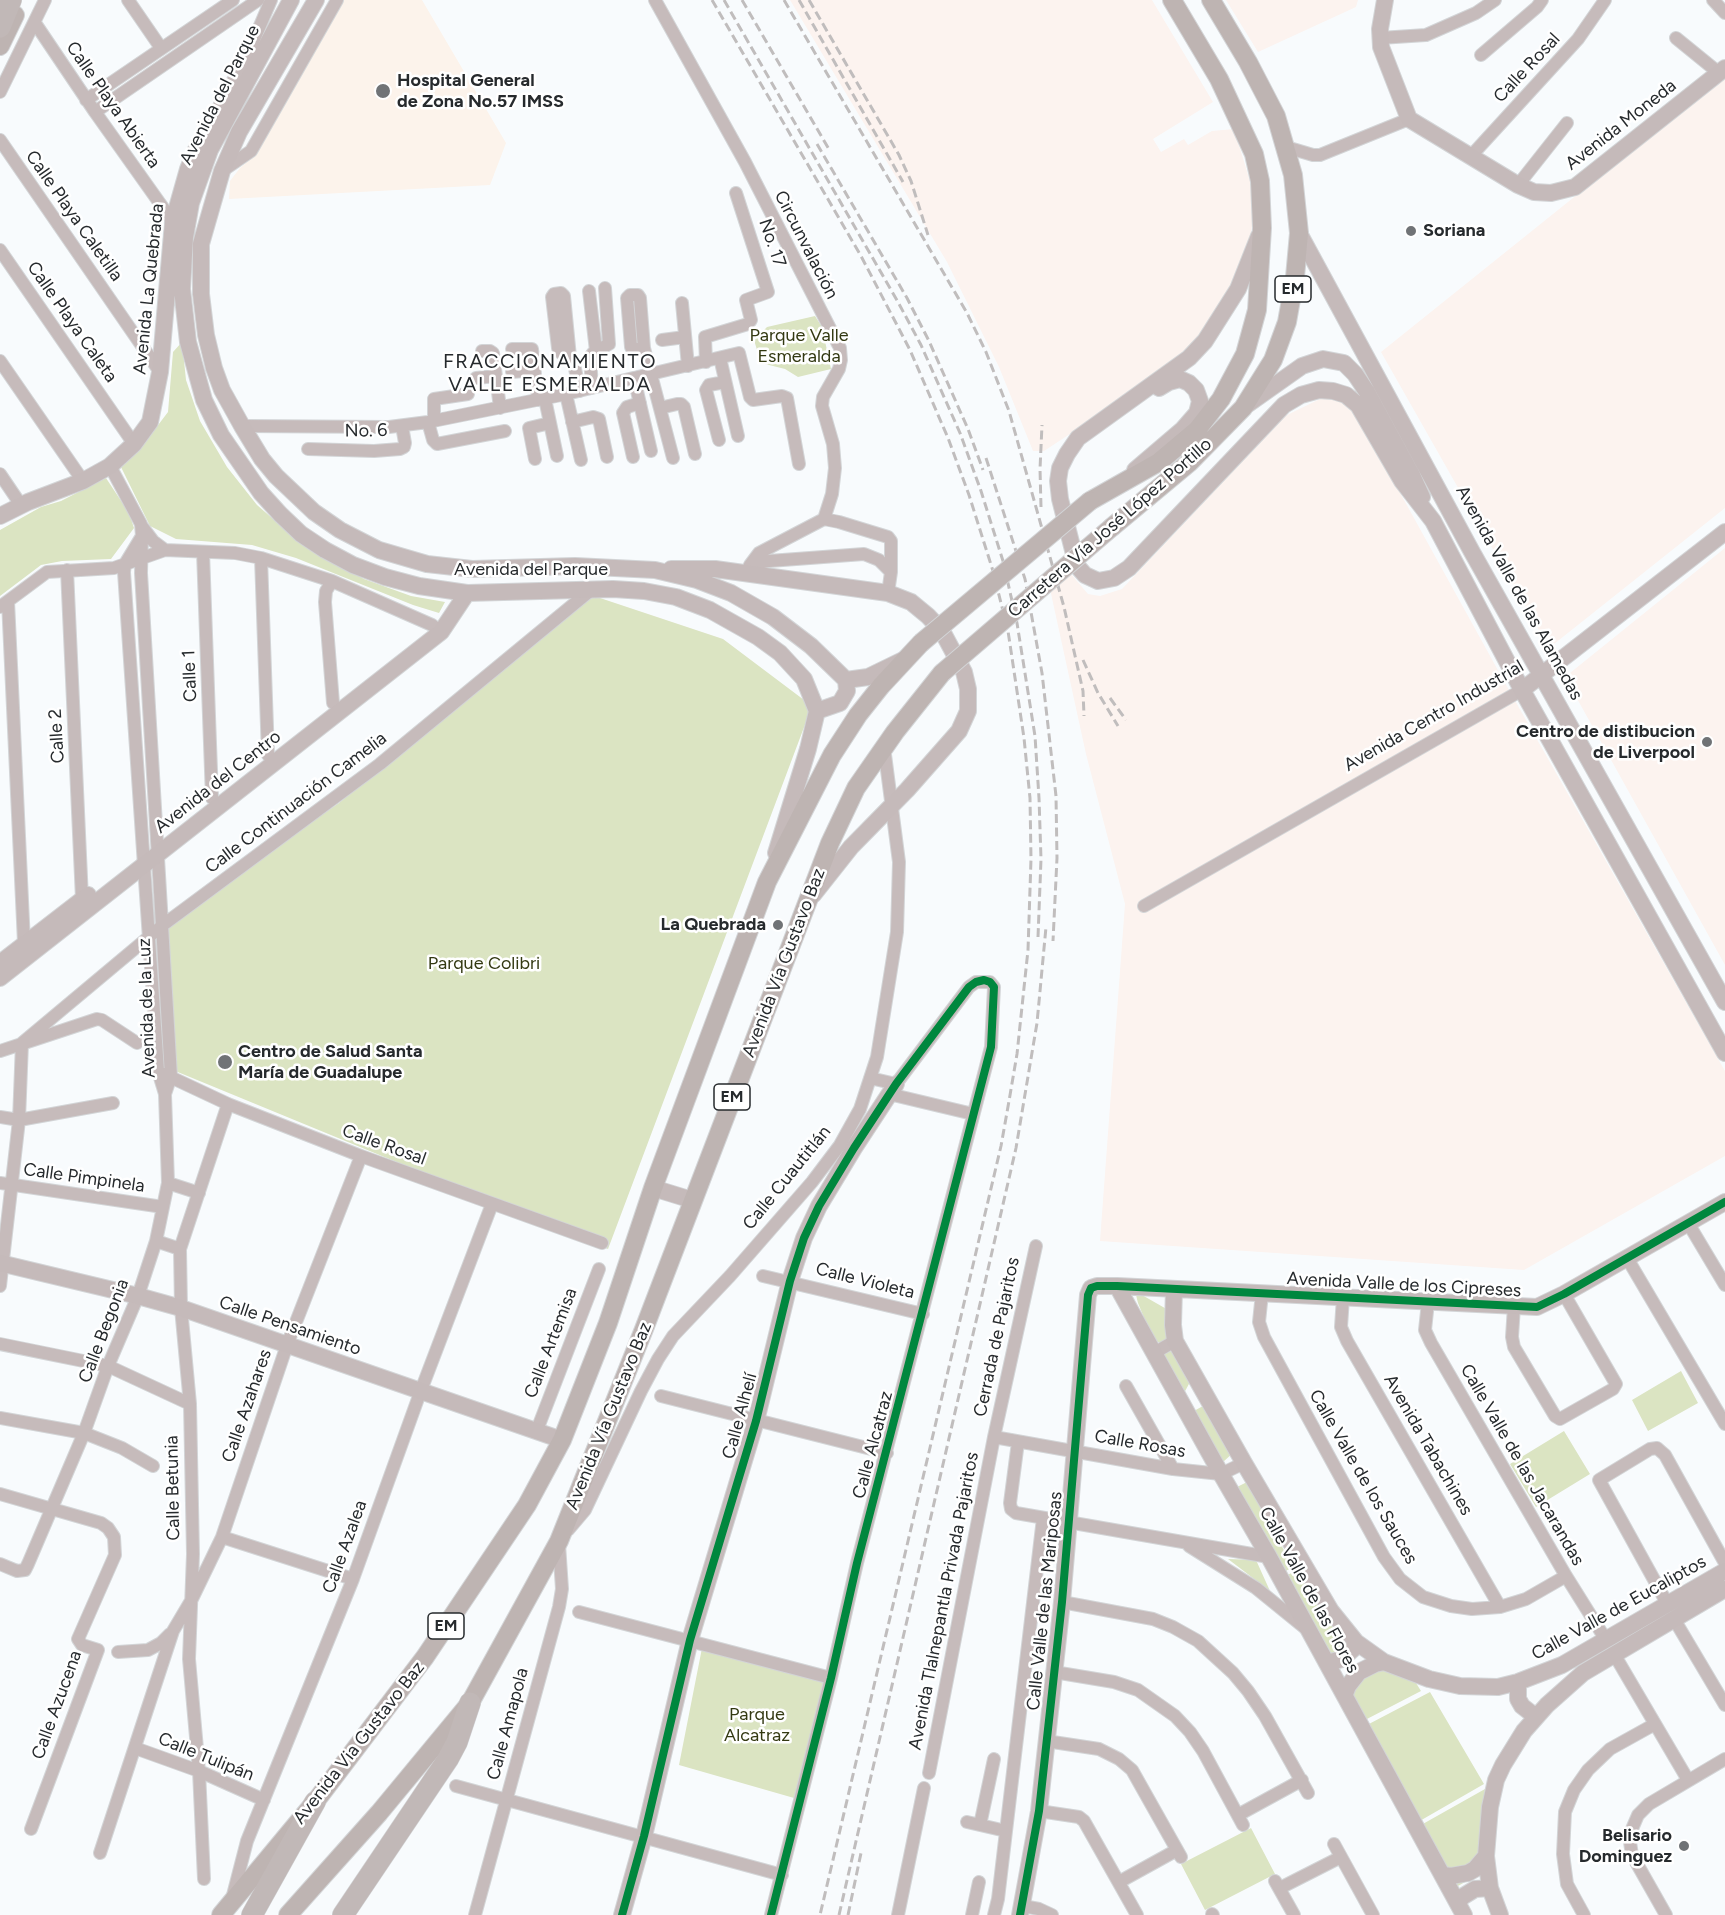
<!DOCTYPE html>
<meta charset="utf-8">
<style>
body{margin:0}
canvas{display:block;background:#f8fbfd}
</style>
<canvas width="1725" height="1915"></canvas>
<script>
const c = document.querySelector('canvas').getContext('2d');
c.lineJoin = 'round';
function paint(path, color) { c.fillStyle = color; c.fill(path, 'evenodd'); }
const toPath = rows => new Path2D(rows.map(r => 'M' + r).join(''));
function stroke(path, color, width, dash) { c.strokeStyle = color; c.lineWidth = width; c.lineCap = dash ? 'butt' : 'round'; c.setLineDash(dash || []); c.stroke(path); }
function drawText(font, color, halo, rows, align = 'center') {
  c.font = font + ' Figtree,sans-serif'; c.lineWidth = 5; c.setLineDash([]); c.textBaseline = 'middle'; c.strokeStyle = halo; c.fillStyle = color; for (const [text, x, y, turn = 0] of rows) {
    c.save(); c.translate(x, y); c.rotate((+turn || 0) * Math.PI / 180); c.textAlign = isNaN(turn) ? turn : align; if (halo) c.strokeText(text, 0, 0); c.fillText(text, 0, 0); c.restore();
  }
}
paint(toPath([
 [790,0,1152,0,1213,102,1153,139,1161,152,1184,139,1188,145,1212,131,1234,129,1253,191,1253,220,1247,259,1201,340,1152,380,1044,451,1033,451,999,367,947,262],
 [1226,0,1358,0,1356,7,1258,52],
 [1725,76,1725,508,1549,648,1381,352],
 [1322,398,1338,399,1356,413,1505,683,1725,1071,1725,1156,1524,1270,1100,1241,1125,904,1086,754,1050,589,1071,574,1088,594,1100,596,1122,589,1285,416],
 [1725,548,1725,965,1565,677]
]), '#fcf3ef');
paint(toPath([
 [341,0,422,0,506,143,490,185,229,199,230,181,240,168,254,156]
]), '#fcf3eb');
paint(toPath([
 [815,316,822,327,831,369,798,377,785,369,761,363,754,340,767,327],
 [182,342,186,380,200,421,227,467,257,505,304,546,364,579,411,596,445,602,439,613,413,605,296,558,252,545,176,539,150,526,120,465,143,445,168,412,173,352],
 [106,478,129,513,134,528,111,559,62,561,41,565,0,596,0,530,41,507,61,501],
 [588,594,723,639,812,706,608,1249,168,1068,168,921,339,803],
 [1135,1291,1170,1311,1167,1342,1154,1342,1138,1303],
 [1175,1349,1190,1382,1183,1395,1163,1355],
 [1681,1371,1698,1403,1648,1431,1632,1400],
 [1203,1406,1233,1453,1223,1462,1192,1412],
 [1564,1431,1590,1474,1536,1507,1510,1464],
 [1247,1482,1293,1567,1284,1572,1233,1489],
 [1228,1559,1256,1560,1270,1591],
 [1296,1571,1349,1642,1329,1656,1285,1576],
 [703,1643,757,1665,831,1678,801,1800,679,1765],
 [1384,1666,1409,1678,1416,1683,1421,1691,1365,1720,1352,1698,1359,1673],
 [1430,1692,1484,1784,1418,1822,1367,1725],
 [1485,1789,1478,1875,1456,1887,1421,1825],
 [1251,1828,1275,1874,1205,1910,1181,1864]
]), '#dbe4c2');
const street = toPath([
 [128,0,161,48],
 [655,0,745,162,840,348,841,360,839,369,823,397,822,406,833,444,835,468,832,494,824,519],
 [1713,0,1725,13],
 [35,23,95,112,176,226],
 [1380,38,1426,35,1476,13,1495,0],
 [1676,38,1719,73],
 [1481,55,1537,7,1542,0],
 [0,92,45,0],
 [86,100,233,0],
 [95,112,258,0],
 [0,140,160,372],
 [198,145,250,49,271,0],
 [1286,147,1313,155,1320,155,1409,119],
 [1471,156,1578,39,1605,0],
 [222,171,251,151,337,0],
 [1518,185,1567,123],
 [0,250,134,444],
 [589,291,596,351],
 [682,303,688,366],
 [662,340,685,337],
 [644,348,633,350,631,347,627,298,630,295,638,295,640,298,644,348,673,458],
 [512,349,532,349,538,400],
 [482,351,490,351,493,353,500,408],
 [570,357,564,296,561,293,554,294,552,297,558,348,561,353,573,360,580,391],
 [720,358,738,436],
 [0,361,83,481],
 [706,362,705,337,748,324,751,320,746,300,768,292,736,193],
 [512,372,535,370],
 [476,378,496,376],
 [634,378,651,451],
 [592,388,590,357,593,353,609,344,605,288],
 [566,394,581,460],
 [545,399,557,456],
 [660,408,677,404,681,404,684,407,695,454],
 [434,421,434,399,468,394],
 [428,422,433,440,437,444,505,431],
 [572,422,593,417,599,419,607,457],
 [242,426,389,427,428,422,566,394,739,353,750,397,753,400,782,396,787,398,799,464],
 [719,440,706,390,709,385,725,382],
 [308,449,374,451,400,449,404,447,405,443,402,426],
 [633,457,623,413,627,407,640,403],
 [535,459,529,428,550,423],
 [110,466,141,524,142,536,141,573,171,1076,165,1094],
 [0,474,21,505],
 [141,525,153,541,165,550],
 [203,552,212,798],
 [261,558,268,755],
 [750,565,769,561,864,554,879,560,891,572],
 [67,570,82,899],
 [746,574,750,565,759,553,824,519,839,522,888,537,891,541,891,572,888,593],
 [332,581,326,591,325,602,333,703],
 [8,601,24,943],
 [0,607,47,572,114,568,165,550,235,553,261,558,332,581,432,625,441,632],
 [1144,906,1522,690],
 [0,1051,97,1019,102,1020,137,1043],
 [164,1074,228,1104,361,1156,602,1243],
 [889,1094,973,1114],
 [0,1117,19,1120,113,1103],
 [0,1183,163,1207],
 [168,1183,199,1193],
 [1688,1223,1725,1285],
 [156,1241,180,1249],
 [1627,1258,1725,1424],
 [763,1276,923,1314],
 [0,1286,19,1120,22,1043,163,925,380,764,591,590],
 [1262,1293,1259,1322,1264,1337,1384,1557,1400,1579,1423,1597,1451,1606,1472,1609,1500,1607,1526,1599,1566,1576],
 [1343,1297,1341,1327,1347,1341,1500,1607],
 [1428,1302,1425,1330,1431,1343,1566,1576,1606,1640],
 [1514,1306,1512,1337,1514,1347,1555,1416,1560,1419,1613,1389,1616,1384,1564,1294],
 [0,1344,108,1366,190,1404],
 [1154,1353,1175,1341],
 [1126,1386,1173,1469],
 [661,1396,887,1453],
 [0,1418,84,1433,122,1448,153,1466],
 [537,1430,599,1269],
 [994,1437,1173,1469,1221,1474,1244,1463],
 [1018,1442,1010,1503,1011,1509,1016,1513,1269,1557],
 [0,1494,101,1523,108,1528,114,1537,115,1555,78,1639,82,1645,98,1650,31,1829],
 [568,1530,585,1510,641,1391,658,1359,673,1336,730,1276,812,1182,840,1145,860,1109,877,1057,897,932,899,862,884,747],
 [222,1537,353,1579],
 [1189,1546,1256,1588,1304,1627],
 [0,1564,17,1571,25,1570,28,1564,84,1433,108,1366,138,1296,156,1241,168,1183,165,1094,158,1071,124,572,125,564,142,536],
 [1062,1602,1153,1619,1173,1627,1198,1641,1233,1673,1248,1691,1265,1716,1308,1793],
 [1668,1605,1599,1480,1650,1449,1657,1448,1665,1455,1725,1563],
 [579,1612,831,1678],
 [1674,1619,1725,1705],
 [118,1652,148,1650,161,1643,170,1634],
 [1614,1654,1688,1780],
 [1054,1672,1114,1682,1138,1690,1175,1716,1190,1732,1203,1751,1243,1825],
 [1046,1741,1099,1749,1119,1759,1132,1770,1181,1857],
 [135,1748,199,1771,264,1800],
 [929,1773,994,1437,1036,1246],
 [456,1786,782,1875],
 [1039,1811,1079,1817,1084,1821,1137,1915],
 [1238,1815,1302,1780],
 [967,1822,1006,1831],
 [980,1825,994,1759],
 [1334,1844,1373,1915],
 [100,1853,173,1631,192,1599,222,1537,287,1345,361,1156],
 [204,1879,199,1771,189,1659,193,1554,190,1404,181,1308,180,1249,228,1104],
 [1275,1881,1294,1915],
 [1119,1882,1177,1850],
 [1280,1888,1341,1857],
 [232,1899,247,1841,353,1579,420,1393,492,1204],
 [1023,1906,1039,1909,1052,1915],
 [1212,1914,1213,1915],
 [475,1915,559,1607,562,1589,559,1544],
 [771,1915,831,1678,857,1563,991,1047,994,987,990,982,976,982,969,987,896,1084,870,1078],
 [898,1915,924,1788],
 [972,1915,979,1882],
 [994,1915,998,1899,1043,1518],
 [1584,1915,1567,1884,1563,1854,1565,1812,1574,1790,1588,1770,1610,1749,1655,1724],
 [1666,1915,1632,1855,1630,1842,1632,1829,1638,1815,1649,1804,1725,1759]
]);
const secondary = toPath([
 [291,0,210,150,191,203,185,237,182,289,188,342,204,400,221,435,261,493,280,514,301,534,325,550,353,565,385,577,419,586,467,593,613,589,644,591,676,597,710,610,758,637,780,653,804,679,817,711,808,749,776,853],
 [316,0,239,132,222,171,201,244,201,294,206,335,214,368,222,390,242,426,262,459,276,476,314,512,340,530,379,550,427,564,472,569,575,566,655,570,697,580,731,593,773,617,811,646,846,680,868,677,903,660],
 [1385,0,1380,29,1381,47,1409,119,1518,185,1534,192,1551,193,1575,187,1725,68],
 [1299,233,1472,552,1725,1002],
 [1259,236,1238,289,1205,341,1189,358,1078,438,1067,454,1060,468,1058,481,1060,499,1077,566,1085,575,1098,581,1114,578,1129,568,1284,405,1301,395,1319,390,1333,391,1346,395,1358,405,1402,481,1433,521,1522,690,1725,1053],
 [1244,407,1302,366,1323,359,1344,363,1355,374,1367,392,1412,475,1422,497],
 [1135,470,1183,429,1197,413,1200,401,1196,390,1189,383,1180,379,1169,382,1159,388],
 [0,516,28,502,83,481,110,466,134,444,150,422,160,372,173,222,188,169,198,145,210,150],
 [671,569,715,569,888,593,911,602,928,616,942,631,964,672,968,689,968,711,959,731,907,790,851,847,813,895],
 [1522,690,1725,532],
 [817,711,840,703,847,691,846,680],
 [0,963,88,895],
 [0,978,441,632,467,593],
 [653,1188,692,1200],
 [0,1263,138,1296,181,1308,562,1440],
 [1117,1286,1221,1474,1269,1557,1464,1915],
 [1174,1289,1173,1325,1175,1341,1244,1463,1331,1611,1356,1642,1384,1662,1429,1679,1460,1686,1498,1687,1518,1682,1562,1665,1725,1571],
 [1327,1663,1342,1659,1353,1649,1356,1642],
 [1518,1682,1518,1699,1522,1706,1536,1717],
 [1345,1694,1348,1686,1359,1672,1375,1664,1384,1662],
 [1443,1875,1451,1876,1468,1873,1475,1869,1486,1856],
 [1458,1903,1462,1897,1475,1889,1490,1888],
 [622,1915,644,1836,690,1640,756,1421,790,1281,804,1238,819,1206,854,1148,896,1084],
 [1020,1915,1039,1811,1062,1602,1088,1295,1091,1288,1097,1286,1117,1286,1537,1307,1564,1294,1725,1202],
 [1500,1915,1490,1888,1486,1856,1490,1807,1496,1780,1503,1765,1524,1731,1547,1705,1583,1673,1725,1589]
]);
const primary = toPath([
 [0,46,15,15],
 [1090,501,1159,462,1197,430,1221,399,1245,354,1257,310,1262,228,1260,181,1254,154,1219,79,1172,0],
 [1112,527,1190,462,1243,408,1273,360,1287,322,1295,277,1299,233,1293,175,1276,116,1248,62,1211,0],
 [221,1915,315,1802,425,1657,527,1505,562,1440,608,1323,653,1188,767,882,832,755,858,715,881,686,921,643],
 [288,1915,379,1813,470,1703,559,1541,644,1329,830,843,856,788,895,732,942,673]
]);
const highway = toPath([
 [0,27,11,0],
 [252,1915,315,1802],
 [343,1915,448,1759,457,1742,470,1703]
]);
stroke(street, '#d3d5d7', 14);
stroke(secondary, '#d3d5d7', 18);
stroke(primary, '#d3d5d7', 20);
stroke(highway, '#d3d5d7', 22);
stroke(street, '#c6bbbb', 12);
stroke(secondary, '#c5baba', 16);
stroke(primary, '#beb4b2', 18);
stroke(highway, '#c1b8b7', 21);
stroke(toPath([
 [712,0,861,256,910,350,948,438,969,495,993,571,1008,631,1024,738,1030,798,1031,859,1028,950,1017,1054,1009,1101,1001,1146,820,1915],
 [724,0,898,302,921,345,960,433,981,491,1003,561,1017,623,1035,736,1039,798,1041,859,1038,937],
 [742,0,830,151],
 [784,0,967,313,986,352,1009,411,1064,607,1083,691,1084,716],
 [799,0,903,182],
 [809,0,899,155,911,181,928,235],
 [817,144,907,298,929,341,968,429,983,470],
 [986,458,1025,579,1042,673,1056,796,1057,858,1053,941],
 [1041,507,1040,469,1042,425],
 [1083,660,1098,693,1118,726],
 [1110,698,1126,720],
 [839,1915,1016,1148,1037,1023,1046,927],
 [848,1915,861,1853]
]), '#c0bdbd', 3, [9, 4.5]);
const primaryBridge = toPath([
 [921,643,1090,501],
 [942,673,1112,527]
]);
stroke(primaryBridge, '#d3d5d7', 20, []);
stroke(primaryBridge, '#beb4b2', 18);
stroke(toPath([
 [622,1915,644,1836,690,1640,756,1421,790,1281,804,1238,819,1206,854,1148,896,1084,969,987,976,982,984,980,990,982,994,987,991,1047,857,1563,831,1678,771,1915],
 [1020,1915,1039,1811,1062,1602,1088,1295,1091,1288,1097,1286,1117,1286,1537,1307,1564,1294,1725,1202]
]), '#00873e', 8);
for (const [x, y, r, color] of [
 [383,91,8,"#707376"],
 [1411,231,6,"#707376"],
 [1707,742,6,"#707376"],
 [778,925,6,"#707376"],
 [225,1062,8,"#707376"],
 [1684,1846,6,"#707376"]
]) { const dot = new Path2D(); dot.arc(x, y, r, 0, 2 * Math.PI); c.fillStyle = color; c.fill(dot); stroke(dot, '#fff', 2); }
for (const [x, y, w] of [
 [1293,289,36],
 [732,1097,36],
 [446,1626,36]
]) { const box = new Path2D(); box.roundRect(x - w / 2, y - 13, w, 26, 4.5); c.fillStyle = '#fff'; c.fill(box); stroke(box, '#262a2d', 1.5); }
drawText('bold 16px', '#262a2d', null, [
 ["EM",1293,289],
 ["EM",732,1097],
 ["EM",446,1626]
]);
drawText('18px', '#262a2d', '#fff', [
 ["Calle Rosal",1527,68,-47],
 ["Avenida del Parque",220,95,-63],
 ["Calle Playa Abierta",113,105,55],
 ["Avenida Moneda",1621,125,-38],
 ["Calle Playa Caletilla",74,216,55],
 ["No. 17",772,243,71],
 ["Circunvalación",806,245,63],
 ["Avenida La Quebrada",149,289,-84],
 ["Calle Playa Caleta",72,322,55],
 ["No. 6",366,431,-1],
 ["Carretera Vía José López Portillo",1110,528,-41],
 ["Avenida del Parque",531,570],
 ["Avenida Valle de las Alamedas",1519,593,61],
 ["Calle 1",190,676,-92],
 ["Avenida Centro Industrial",1434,716,-30],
 ["Calle 2",57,736,-93],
 ["Avenida del Centro",218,782,-38],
 ["Calle Continuación Camelia",296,803,-37],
 ["Avenida Vía Gustavo Baz",784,963,-69],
 ["Avenida de la Luz",147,1008,-92],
 ["Calle Rosal",384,1145,20],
 ["Calle Pimpinela",84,1178,8],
 ["Calle Cuautitlán",787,1178,-51],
 ["Calle Violeta",865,1281,14],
 ["Avenida Valle de los Cipreses",1404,1285,3],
 ["Calle Pensamiento",290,1326,19],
 ["Calle Begonia",104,1331,-69],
 ["Cerrada de Pajaritos",997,1337,-78],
 ["Calle Artemisa",551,1343,-69],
 ["Calle Azahares",247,1406,-71],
 ["Avenida Vía Gustavo Baz",609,1416,-68],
 ["Calle Alhelí",740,1416,-75],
 ["Calle Rosas",1140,1444,10],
 ["Calle Alcatraz",873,1445,-75],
 ["Avenida Tabachines",1428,1445,60],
 ["Calle Valle de las Jacarandas",1522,1465,60],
 ["Calle Valle de los Sauces",1363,1477,60],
 ["Calle Betunia",173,1488,-91],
 ["Calle Azalea",345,1547,-70],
 ["Calle Valle de las Flores",1309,1590,61],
 ["Avenida Tlalnepantla Privada Pajaritos",944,1601,-79],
 ["Calle Valle de las Mariposas",1045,1601,-84],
 ["Calle Valle de Eucaliptos",1619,1608,-29],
 ["Calle Azucena",57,1705,-70],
 ["Calle Amapola",508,1724,-75],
 ["Avenida Via Gustavo Baz",359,1743,-52],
 ["Calle Tulipán",206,1757,22]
]);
drawText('bold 18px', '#262a2d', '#fff', [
 ["Hospital General",397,81],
 ["de Zona No.57 IMSS",397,102],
 ["Soriana",1423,231],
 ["Centro de distibucion",1695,732,"right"],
 ["de Liverpool",1695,753,"right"],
 ["La Quebrada",766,925,"right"],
 ["Centro de Salud Santa",238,1052],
 ["María de Guadalupe",238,1073],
 ["Belisario",1672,1836,"right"],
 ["Dominguez",1672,1857,"right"]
], 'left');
drawText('18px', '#333912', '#fff', [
 ["Parque Valle",799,336],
 ["Esmeralda",799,357],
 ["Parque Colibri",484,964],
 ["Parque",757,1715],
 ["Alcatraz",757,1736]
]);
c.letterSpacing = '1.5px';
drawText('20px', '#262a2d', '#fff', [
 ["FRACCIONAMIENTO",550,362],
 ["VALLE ESMERALDA",550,385]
]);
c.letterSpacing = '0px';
</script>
